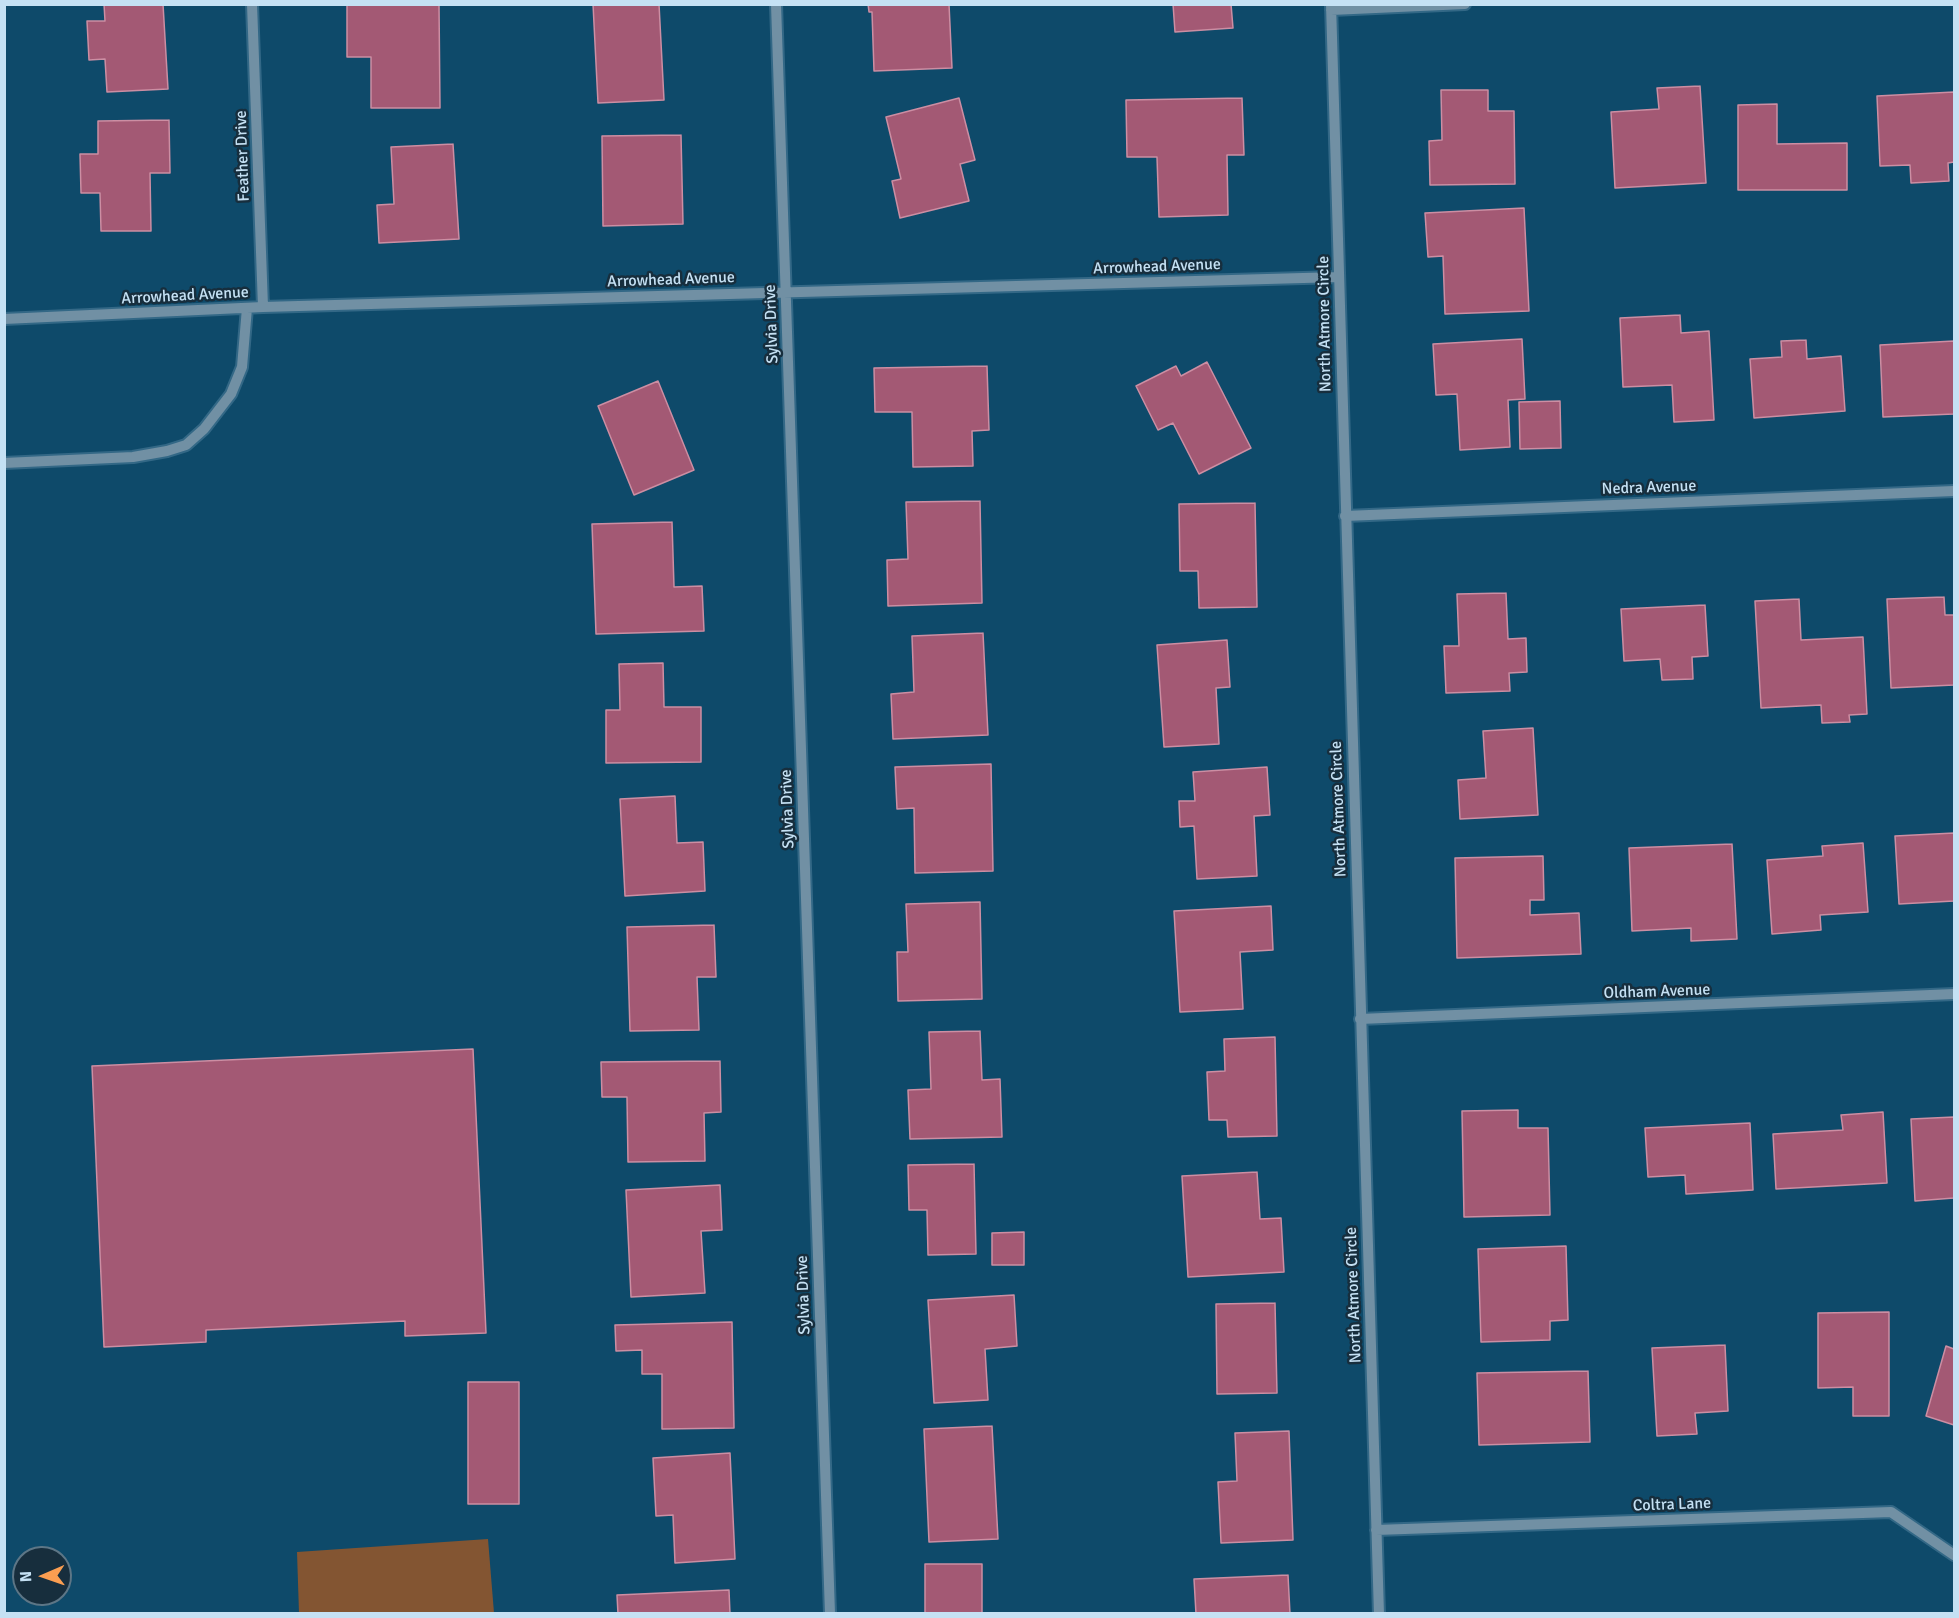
<!DOCTYPE html>
<style>
body{margin:0}
#map{position:relative;width:1959px;height:1618px;overflow:hidden;background:#0e4a6a;font-family:Signika,sans-serif}
canvas{display:block}
.frame{position:absolute;inset:0;border:6px solid #c5e1f4;pointer-events:none}
.north{position:absolute;left:12px;top:1546px;width:60px;height:60px;box-sizing:border-box;background:#172e3d;border:2px solid #5d7686;border-radius:50%;rotate:268deg;font-size:16px;font-weight:700;line-height:24px;text-align:center;color:#c5e1f4}
.north::after{content:'';display:block;margin:auto;width:21px;height:27px;background:#fb9e51;clip-path:polygon(50% 0,100% 100%,50% 72%,0 100%)}
</style>
<div id="map">
<canvas width="1959" height="1618"></canvas>
<div class="frame"></div>
<div class="north">N</div>
</div>
<script>
const c = document.querySelector('canvas').getContext('2d');
c.lineJoin = 'round';
function paint(path, color) { c.fillStyle = color; c.fill(path, 'evenodd'); }
const toPath = rows => new Path2D(rows.map(r => 'M' + r).join(''));
function stroke(path, color, width, dash) { c.strokeStyle = color; c.lineWidth = width; c.lineCap = dash ? 'butt' : 'round'; c.setLineDash(dash || []); c.stroke(path); }
function drawText(font, color, halo, rows, align = 'center') {
  c.font = font + ' Signika,sans-serif'; c.lineWidth = 5; c.setLineDash([]); c.textBaseline = 'middle'; c.strokeStyle = halo; c.fillStyle = color; for (const [text, x, y, turn = 0] of rows) {
    c.save(); c.translate(x, y); c.rotate((+turn || 0) * Math.PI / 180); c.textAlign = isNaN(turn) ? turn : align; if (halo) c.strokeText(text, 0, 0); c.fillText(text, 0, 0); c.restore();
  }
}
paint(toPath([
 [488,1539,494,1613,299,1613,297,1552]
]), '#835532');
const building = toPath([
 [104,4,163,4,168,89,107,92,105,59,89,60,87,21,105,21,104,4],
 [347,4,439,4,440,108,371,108,371,57,347,57,347,4],
 [593,4,659,4,664,100,598,103,593,4],
 [868,4,949,4,952,68,874,71,872,12,869,12,868,4],
 [1173,4,1231,4,1233,28,1175,32,1173,4],
 [1700,86,1706,183,1615,188,1611,112,1659,109,1657,88,1700,86],
 [1441,90,1488,90,1488,111,1514,111,1515,184,1430,185,1429,141,1442,140,1441,90],
 [1954,92,1954,162,1948,163,1949,181,1911,183,1910,165,1880,166,1877,96,1954,92],
 [959,98,975,160,960,164,969,201,900,218,892,181,901,179,886,117,959,98],
 [1242,98,1244,155,1227,155,1228,215,1159,217,1157,157,1127,157,1126,100,1242,98],
 [1777,104,1777,144,1847,143,1847,190,1738,190,1738,105,1777,104],
 [169,120,170,173,150,173,151,231,101,231,100,193,81,193,80,154,98,154,98,121,169,120],
 [681,135,683,224,603,226,602,136,681,135],
 [453,144,459,239,379,243,377,205,394,204,391,147,453,144],
 [1524,208,1529,311,1445,314,1443,256,1428,257,1425,213,1524,208],
 [1680,315,1681,333,1709,331,1714,420,1674,422,1672,385,1623,387,1620,318,1680,315],
 [1522,339,1525,399,1508,400,1510,447,1460,450,1457,394,1436,395,1433,344,1522,339],
 [1806,340,1807,359,1841,356,1845,411,1754,418,1750,359,1782,357,1781,341,1806,340],
 [1954,341,1954,414,1883,417,1880,345,1954,341],
 [1207,362,1251,448,1199,474,1173,423,1158,430,1136,386,1176,366,1181,376,1207,362],
 [987,366,989,430,972,431,973,466,913,467,912,412,875,412,874,368,987,366],
 [658,381,694,470,634,495,598,406,658,381],
 [1560,401,1561,448,1520,449,1519,402,1560,401],
 [980,501,982,603,888,606,887,560,908,559,906,502,980,501],
 [1255,503,1257,607,1199,608,1198,571,1180,571,1179,504,1255,503],
 [672,522,674,587,702,586,704,631,596,634,592,524,672,522],
 [1506,593,1508,639,1526,638,1527,672,1509,673,1510,691,1446,693,1444,646,1459,646,1457,594,1506,593],
 [1944,597,1945,615,1954,615,1954,685,1891,688,1887,599,1944,597],
 [1799,599,1801,640,1863,637,1867,714,1849,715,1850,722,1822,723,1821,705,1761,708,1755,601,1799,599],
 [1705,605,1708,656,1692,657,1693,679,1662,680,1660,659,1624,661,1621,609,1705,605],
 [983,633,988,735,893,739,891,694,914,692,912,636,983,633],
 [1227,640,1230,687,1216,688,1219,744,1164,747,1157,645,1227,640],
 [663,663,664,707,701,707,701,762,606,763,606,710,620,710,619,664,663,663],
 [1533,728,1538,815,1460,819,1458,780,1486,778,1483,731,1533,728],
 [991,764,993,871,915,873,914,808,897,809,895,767,991,764],
 [1267,767,1270,815,1254,816,1257,876,1197,879,1194,826,1180,827,1179,801,1195,801,1193,772,1267,767],
 [675,796,677,843,703,842,705,891,625,896,620,799,675,796],
 [1954,833,1954,901,1899,904,1895,836,1954,833],
 [1863,843,1868,912,1820,915,1821,930,1772,934,1767,860,1823,856,1822,846,1863,843],
 [1732,844,1737,939,1691,941,1691,928,1632,931,1629,848,1732,844],
 [1543,856,1544,900,1530,900,1530,915,1579,913,1581,954,1457,958,1455,858,1543,856],
 [980,902,982,999,898,1001,897,952,908,952,906,904,980,902],
 [1271,906,1273,950,1240,952,1243,1009,1180,1012,1174,911,1271,906],
 [714,925,716,977,697,977,699,1030,630,1031,627,927,714,925],
 [980,1031,982,1080,1000,1079,1002,1137,910,1139,908,1090,931,1089,929,1032,980,1031],
 [1275,1037,1277,1136,1228,1137,1227,1120,1209,1120,1207,1072,1225,1071,1224,1039,1275,1037],
 [473,1049,486,1333,405,1336,405,1321,206,1330,206,1342,104,1347,92,1066,473,1049],
 [720,1061,721,1112,704,1113,705,1161,628,1162,627,1097,602,1097,601,1062,720,1061],
 [1518,1110,1518,1128,1548,1128,1550,1215,1464,1217,1462,1111,1518,1110],
 [1883,1112,1887,1183,1776,1189,1773,1134,1843,1130,1841,1115,1883,1112],
 [1954,1117,1954,1198,1915,1201,1911,1119,1954,1117],
 [1750,1123,1753,1190,1686,1194,1685,1175,1648,1177,1645,1128,1750,1123],
 [974,1164,976,1254,928,1255,927,1210,909,1210,908,1165,974,1164],
 [1257,1172,1260,1219,1281,1218,1284,1272,1188,1277,1182,1176,1257,1172],
 [720,1185,722,1230,701,1231,705,1293,631,1297,626,1190,720,1185],
 [1024,1232,1024,1265,992,1265,992,1233,1024,1232],
 [1566,1246,1568,1320,1550,1321,1550,1340,1481,1342,1478,1249,1566,1246],
 [1014,1295,1017,1346,985,1349,988,1400,934,1403,928,1300,1014,1295],
 [1275,1303,1277,1393,1217,1394,1216,1304,1275,1303],
 [1889,1312,1889,1416,1853,1416,1853,1387,1818,1388,1818,1313,1889,1312],
 [732,1322,734,1428,662,1429,662,1374,642,1374,642,1350,616,1351,615,1325,732,1322],
 [1725,1345,1728,1411,1695,1413,1697,1434,1657,1436,1652,1348,1725,1345],
 [1946,1346,1954,1349,1954,1425,1926,1416,1946,1346],
 [1588,1371,1590,1442,1479,1445,1477,1373,1588,1371],
 [468,1382,519,1382,519,1504,468,1504,468,1382],
 [992,1426,998,1539,929,1542,924,1429,992,1426],
 [1289,1431,1293,1540,1221,1543,1218,1482,1237,1481,1235,1433,1289,1431],
 [730,1453,735,1559,675,1563,673,1515,656,1516,653,1458,730,1453],
 [925,1564,982,1564,982,1614,925,1614,925,1564],
 [1288,1575,1290,1614,1196,1614,1194,1579,1288,1575],
 [729,1590,730,1614,618,1614,617,1595,729,1590]
]);
paint(building, '#a35974');
stroke(building, '#cc8ea3', 1.5);
const minor = toPath([
 [252,4,263,307],
 [776,4,830,1614],
 [1331,4,1379,1614],
 [1331,10,1465,4],
 [4,319,263,307,1339,277],
 [4,463,133,457,167,451,186,445,204,429,231,394,242,367,247,308],
 [1345,516,1954,491],
 [1360,1019,1954,994],
 [1376,1530,1891,1512,1954,1555]
]);
stroke(minor, '#336886', 14);
stroke(minor, '#7190a4', 10);
drawText('16px', '#c5e1f4', '#172e3d', [
 ["Feather Drive",243,156,-92],
 ["Arrowhead Avenue",1157,267,-2],
 ["Arrowhead Avenue",671,280,-2],
 ["Arrowhead Avenue",185,296,-3],
 ["Sylvia Drive",772,324,-92],
 ["North Atmore Circle",1325,324,-91],
 ["Nedra Avenue",1649,488,-2],
 ["Sylvia Drive",788,809,-92],
 ["North Atmore Circle",1339,809,-92],
 ["Oldham Avenue",1657,992,-2],
 ["Sylvia Drive",804,1295,-92],
 ["North Atmore Circle",1354,1295,-92],
 ["Coltra Lane",1672,1505,-2]
]);
</script>
